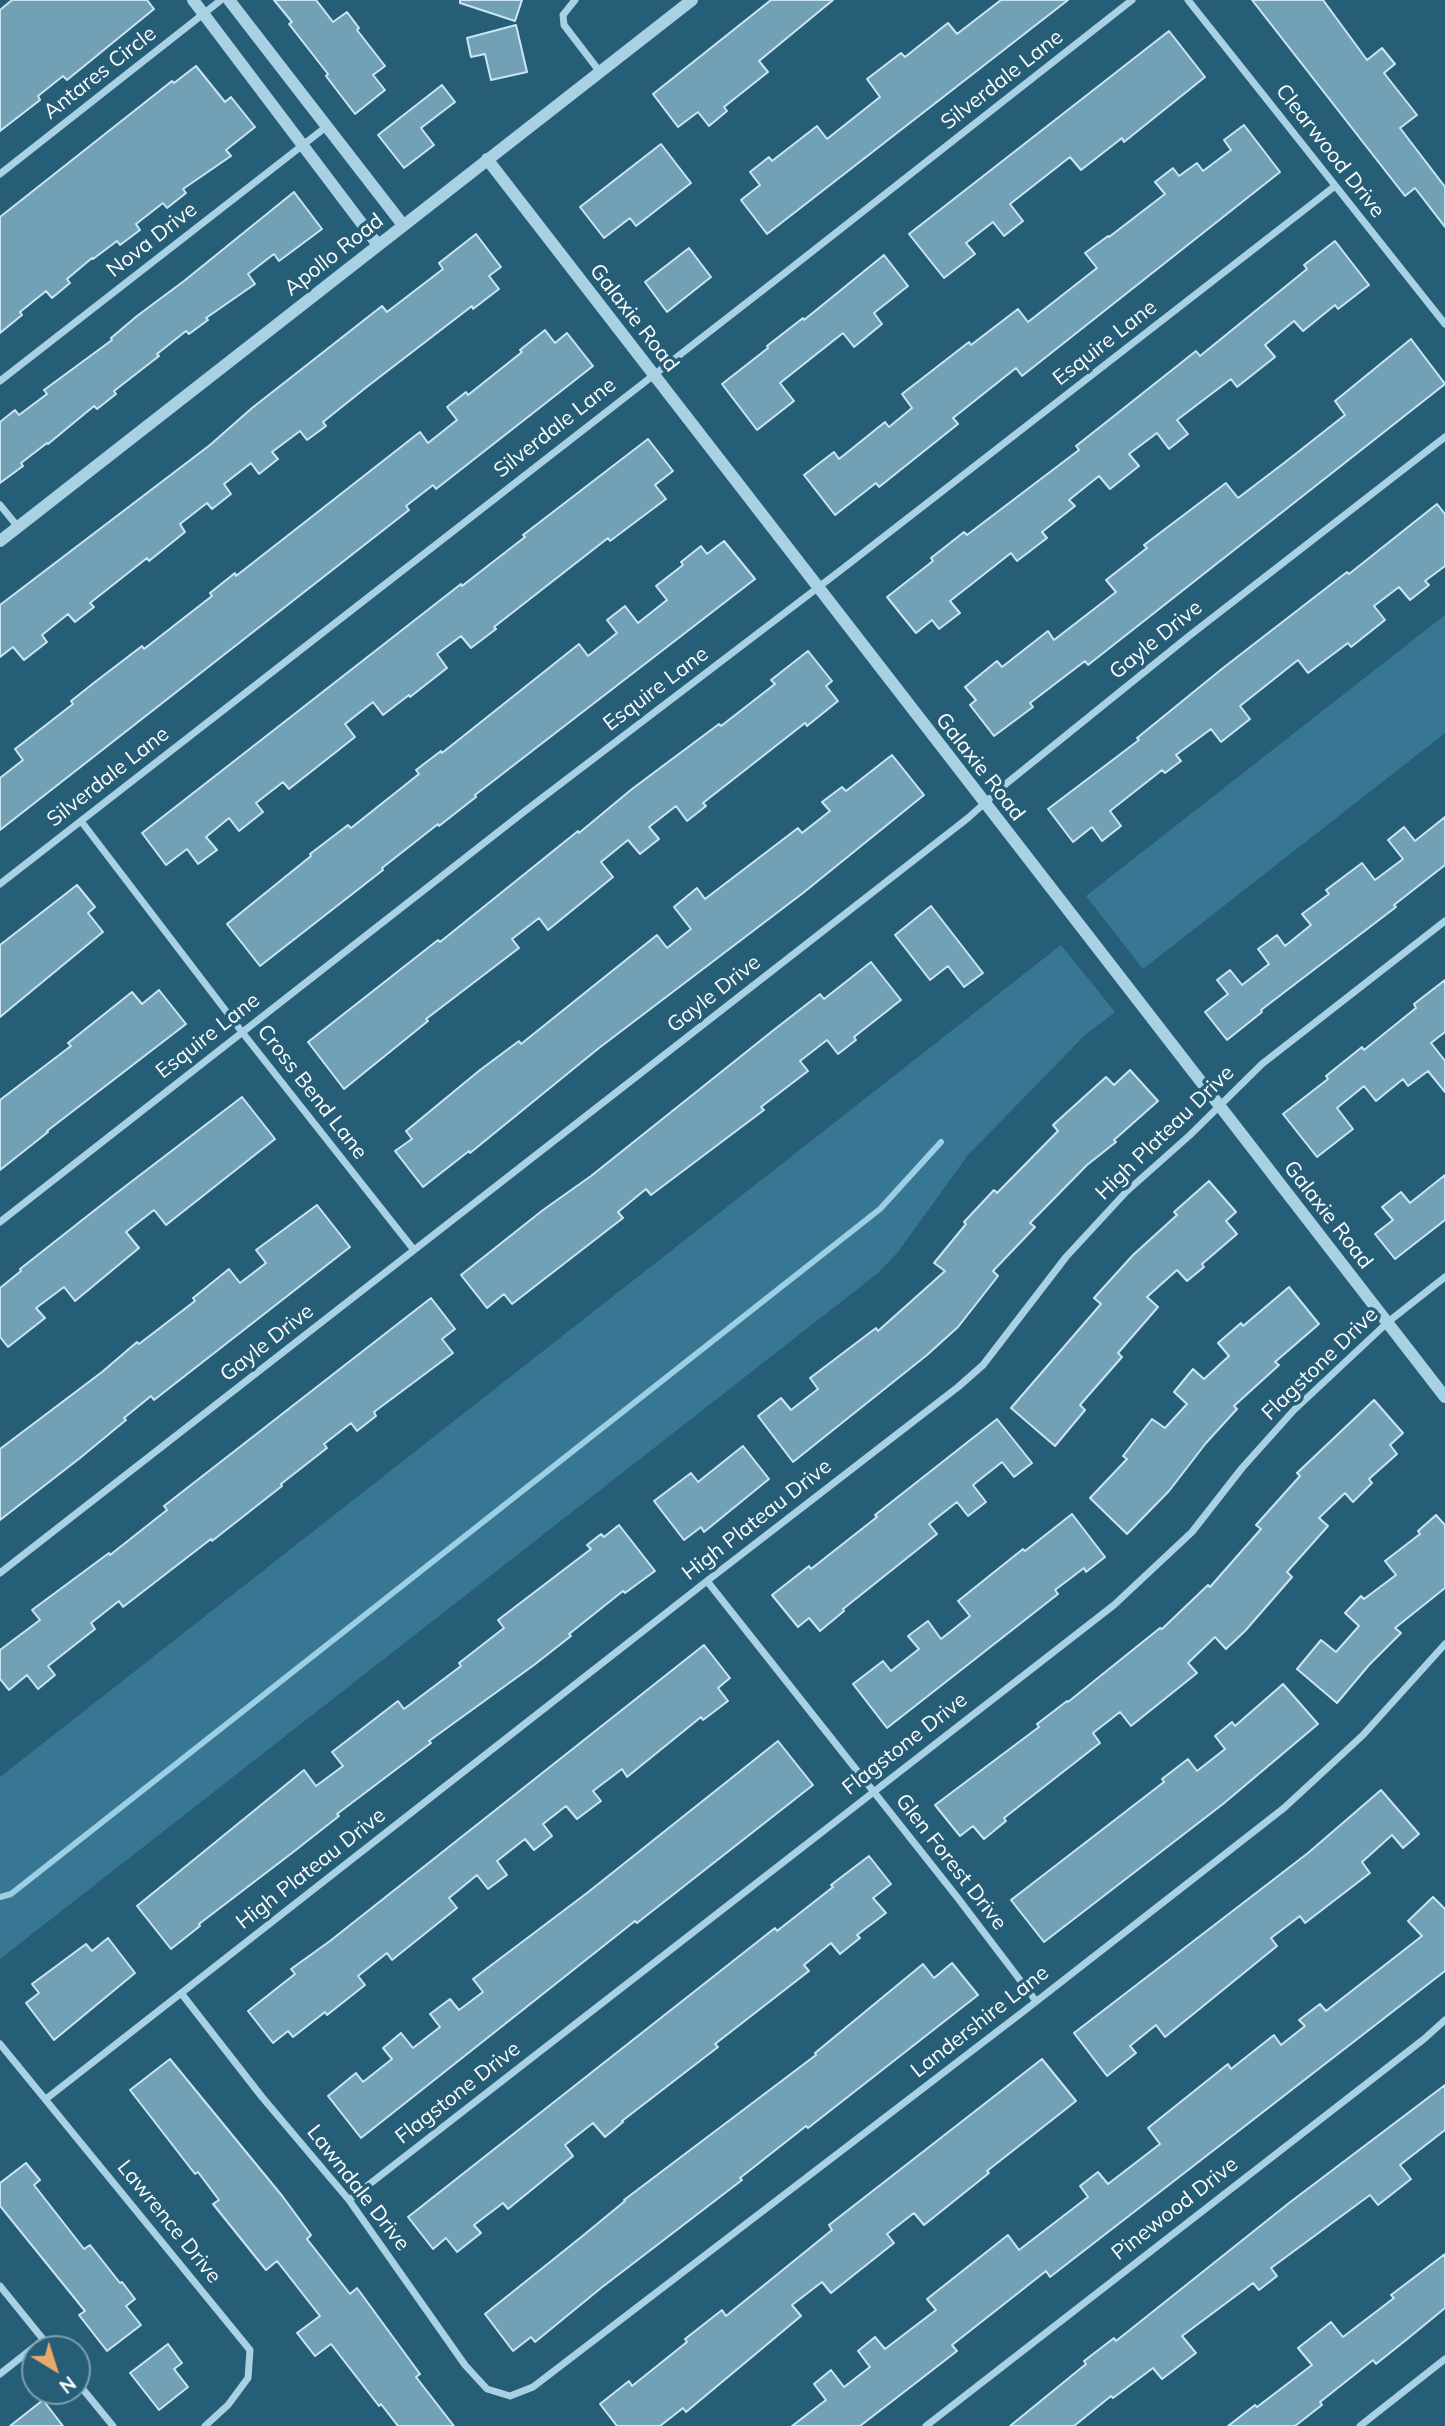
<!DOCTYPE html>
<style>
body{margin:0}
#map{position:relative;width:1445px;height:2426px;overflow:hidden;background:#265e77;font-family:Mulish,sans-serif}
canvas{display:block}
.north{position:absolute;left:21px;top:2335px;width:70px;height:70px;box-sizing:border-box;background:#265e77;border:2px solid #7d9ead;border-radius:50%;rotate:142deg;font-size:19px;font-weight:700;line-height:28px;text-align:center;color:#fff}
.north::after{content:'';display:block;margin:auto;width:24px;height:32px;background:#eba86d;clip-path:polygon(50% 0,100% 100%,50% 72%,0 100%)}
</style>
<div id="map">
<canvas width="1445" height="2426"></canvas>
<div class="north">N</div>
</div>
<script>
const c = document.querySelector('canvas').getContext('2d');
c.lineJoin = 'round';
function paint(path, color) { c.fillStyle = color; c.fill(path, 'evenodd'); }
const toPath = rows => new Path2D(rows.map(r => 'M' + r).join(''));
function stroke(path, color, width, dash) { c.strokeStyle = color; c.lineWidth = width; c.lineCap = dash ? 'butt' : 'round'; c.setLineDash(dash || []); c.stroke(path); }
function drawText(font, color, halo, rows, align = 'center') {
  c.font = font + ' Mulish,sans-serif'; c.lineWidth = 7; c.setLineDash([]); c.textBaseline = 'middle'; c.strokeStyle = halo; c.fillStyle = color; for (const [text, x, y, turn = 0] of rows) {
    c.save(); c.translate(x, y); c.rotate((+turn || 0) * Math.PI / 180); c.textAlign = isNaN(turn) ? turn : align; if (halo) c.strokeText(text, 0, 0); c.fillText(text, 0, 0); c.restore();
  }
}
paint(toPath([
 [1445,615,1445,733,1143,969,1086,896],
 [1061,945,1115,1012,1085,1035,968,1155,898,1252,878,1273,0,1959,0,1777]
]), '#377793');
stroke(toPath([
 [0,1897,11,1894,880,1209,941,1142]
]), '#9ccfe3', 6);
const building = toPath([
 [12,0,147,0,154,9,67,80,63,76,38,96,40,100,0,131,0,10,12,0],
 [274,0,316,0,333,22,347,12,359,28,357,30,385,66,373,75,385,90,355,114,326,76,328,74,289,24,292,22,274,0],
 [460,0,522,0,515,21,460,3,460,0],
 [771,0,833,0,759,61,768,72,724,107,727,111,709,126,698,112,678,127,653,94,771,0],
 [1001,0,1068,0,767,234,741,200,760,185,750,172,769,157,772,161,817,126,827,139,880,97,867,79,901,53,905,57,948,23,957,34,1001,0],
 [1252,0,1323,0,1367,60,1382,48,1395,64,1384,73,1417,115,1400,128,1445,187,1445,227,1415,188,1405,196,1252,0],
 [516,25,527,72,491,80,485,54,471,57,467,38,516,25],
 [1169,31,1205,77,1124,142,1122,138,1081,170,1070,157,1010,204,1023,221,1004,236,993,222,966,243,975,254,944,278,909,234,1169,31],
 [196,66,225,102,231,97,255,127,226,150,231,156,183,189,186,193,167,208,163,203,136,224,140,230,120,245,117,241,93,259,92,258,67,279,70,283,52,298,46,291,20,312,22,315,0,333,0,217,172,81,174,83,196,66],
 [442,85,455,102,421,128,434,145,404,168,378,135,442,85],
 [1244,125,1280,172,1022,376,1016,368,953,418,958,424,879,487,876,483,835,515,804,475,834,452,839,459,885,422,889,427,912,408,902,394,969,342,971,345,1018,309,1028,322,1097,268,1085,253,1108,236,1109,237,1165,194,1155,182,1173,168,1179,176,1197,163,1203,171,1231,150,1224,140,1244,125],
 [661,144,691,183,636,226,630,218,604,238,580,207,661,144],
 [294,192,322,229,279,261,274,254,248,274,255,284,206,318,208,320,189,334,186,331,157,354,159,356,114,391,116,394,97,409,94,406,48,444,47,443,21,463,23,466,0,483,0,422,15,410,19,415,47,394,44,390,112,340,111,338,137,316,184,281,294,192],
 [476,234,501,267,489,276,499,289,473,309,472,306,368,386,323,422,326,426,307,440,300,431,272,452,278,459,259,474,251,463,224,484,231,494,212,509,207,503,180,524,185,532,149,561,147,558,90,603,94,607,75,622,68,614,42,635,47,642,24,660,13,647,0,657,0,605,210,445,252,408,382,306,387,312,443,269,439,263,476,234],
 [1335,241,1369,285,1338,309,1335,305,1303,331,1294,321,1265,345,1275,357,1237,387,1231,379,1177,420,1188,434,1169,449,1157,433,1129,454,1139,466,1110,489,1099,476,1069,500,1075,506,1042,532,1047,538,1017,561,1011,553,950,601,960,613,939,629,932,620,916,633,887,597,933,561,931,558,964,532,967,535,1079,450,1076,446,1196,351,1200,356,1307,269,1304,265,1335,241],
 [689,248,711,277,667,312,645,282,689,248],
 [884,255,908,286,874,313,882,324,854,347,843,333,780,383,794,401,757,430,722,384,768,348,767,346,803,318,804,320,884,255],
 [545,330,555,343,567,333,593,366,436,489,433,485,406,506,409,510,0,830,0,778,23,760,15,749,73,704,71,701,95,682,142,646,144,649,212,596,210,593,235,573,236,576,420,432,428,443,457,420,447,407,466,392,468,395,522,352,520,350,545,330],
 [1411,339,1445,384,1088,665,1085,661,1030,703,1033,707,994,736,970,705,976,700,965,687,997,661,1002,667,1048,631,1054,640,1116,592,1106,580,1147,548,1144,545,1226,483,1238,498,1284,463,1345,415,1335,401,1411,339],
 [648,439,673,471,655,485,666,499,610,541,608,538,494,627,496,629,471,648,461,636,437,654,447,668,410,697,409,695,383,715,373,702,345,724,355,737,289,789,283,782,256,803,263,812,239,831,229,818,206,837,217,850,198,864,187,849,166,865,142,833,461,584,462,586,525,537,523,535,648,439],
 [1437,504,1445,514,1445,566,1425,581,1429,585,1410,600,1399,587,1374,606,1385,620,1351,647,1348,643,1308,673,1298,660,1240,706,1250,719,1221,742,1211,729,1176,755,1181,761,1165,773,1162,770,1110,811,1121,826,1102,841,1092,827,1073,842,1048,809,1139,740,1137,738,1223,668,1347,572,1349,574,1437,504],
 [724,541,755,579,475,795,476,797,439,826,438,824,382,868,383,870,260,966,227,924,311,856,310,854,348,825,351,828,419,774,416,770,441,751,442,753,579,644,588,656,617,633,607,620,625,606,638,623,667,600,656,586,683,565,681,562,701,546,707,554,724,541],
 [808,651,832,681,826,686,838,701,807,726,805,723,703,803,706,806,687,821,676,806,649,827,659,839,640,854,628,840,601,862,613,877,548,930,539,918,512,939,519,948,426,1019,428,1021,344,1089,308,1042,438,940,440,942,578,831,579,833,632,789,719,724,721,726,775,684,771,680,808,651],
 [892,755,924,795,803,893,599,1048,470,1153,469,1151,423,1187,395,1151,412,1139,406,1131,480,1070,519,1041,521,1044,657,935,667,948,691,929,674,907,697,888,705,899,798,828,802,833,830,811,822,802,842,787,846,791,892,755],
 [1445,817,1445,865,1394,905,1396,907,1261,1010,1262,1012,1227,1040,1205,1012,1228,994,1217,980,1230,970,1242,985,1269,964,1258,949,1277,935,1285,946,1311,925,1302,914,1329,894,1326,890,1362,863,1375,880,1403,859,1388,840,1404,827,1415,841,1445,817],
 [77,885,95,907,88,913,103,932,0,1017,0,945,77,885],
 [931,906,983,973,964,987,948,966,930,980,895,935,931,906],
 [871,962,901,1000,854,1037,856,1040,838,1054,827,1040,800,1061,808,1071,761,1107,764,1110,651,1195,646,1189,618,1212,623,1218,512,1304,504,1294,487,1308,461,1275,543,1210,591,1176,775,1029,820,994,824,999,871,962],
 [1445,980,1445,1032,1431,1043,1445,1061,1445,1092,1428,1071,1408,1086,1403,1079,1376,1101,1364,1086,1337,1108,1353,1129,1317,1157,1283,1114,1328,1079,1326,1076,1362,1047,1364,1050,1416,1008,1414,1004,1445,980],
 [159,990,186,1024,47,1131,48,1132,0,1170,0,1100,71,1046,68,1043,132,992,142,1004,159,990],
 [1130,1070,1158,1101,1114,1140,1116,1142,1087,1165,1030,1223,1035,1227,993,1271,998,1276,958,1327,927,1355,793,1462,758,1416,781,1398,791,1410,818,1389,810,1378,876,1328,878,1331,945,1271,934,1263,966,1224,964,1222,994,1190,997,1193,1058,1131,1053,1125,1106,1077,1114,1085,1130,1070],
 [242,1097,275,1139,166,1225,154,1210,126,1232,139,1248,75,1301,64,1287,36,1308,45,1318,8,1347,0,1337,0,1288,21,1271,20,1269,114,1195,242,1097],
 [1445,1175,1445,1220,1395,1259,1375,1234,1393,1220,1382,1207,1401,1192,1410,1203,1445,1175],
 [1209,1181,1236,1212,1226,1221,1237,1234,1202,1264,1204,1267,1187,1281,1177,1270,1147,1297,1158,1307,1118,1353,1122,1357,1080,1405,1085,1410,1055,1446,1011,1408,1101,1304,1094,1298,1133,1255,1177,1215,1174,1212,1209,1181],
 [317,1205,350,1247,154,1400,151,1396,124,1418,126,1420,80,1458,0,1520,0,1449,102,1372,137,1342,139,1344,195,1301,193,1298,229,1269,240,1283,266,1263,256,1250,317,1205],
 [1289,1287,1319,1324,1275,1362,1279,1365,1234,1406,1237,1409,1206,1443,1169,1491,1127,1534,1090,1498,1127,1459,1123,1456,1152,1419,1165,1428,1187,1404,1174,1392,1193,1369,1204,1379,1229,1356,1218,1343,1241,1323,1243,1326,1289,1287],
 [431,1298,455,1329,442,1339,453,1353,374,1412,376,1416,357,1431,351,1423,324,1444,327,1448,281,1484,282,1486,212,1541,211,1539,123,1607,119,1601,91,1623,95,1629,48,1666,55,1675,38,1689,27,1675,9,1690,0,1679,0,1650,40,1620,32,1610,109,1553,110,1555,167,1510,164,1506,431,1298],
 [1374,1400,1403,1433,1390,1445,1397,1454,1369,1479,1372,1483,1353,1502,1345,1493,1319,1518,1328,1526,1287,1572,1292,1577,1245,1631,1226,1649,1215,1637,1188,1663,1197,1673,1131,1726,1120,1712,1093,1733,1100,1743,1004,1818,1006,1821,984,1839,973,1826,960,1836,935,1805,1039,1727,1037,1724,1067,1701,1068,1702,1160,1628,1162,1629,1208,1585,1210,1587,1261,1529,1256,1525,1300,1476,1297,1473,1374,1400],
 [997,1419,1032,1463,1014,1477,1002,1462,973,1485,986,1502,968,1516,957,1502,929,1524,937,1534,843,1609,844,1611,820,1631,809,1618,798,1627,772,1595,809,1566,811,1569,877,1517,875,1515,997,1419],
 [743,1446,769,1479,704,1532,701,1527,684,1540,654,1501,691,1473,698,1482,743,1446],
 [1072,1514,1105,1557,1086,1572,1084,1568,1055,1590,1058,1594,887,1728,853,1684,883,1661,891,1671,919,1649,908,1636,928,1621,941,1639,970,1616,958,1601,1023,1549,1025,1551,1072,1514],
 [1436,1515,1445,1525,1445,1588,1395,1628,1401,1633,1369,1665,1337,1703,1297,1669,1321,1640,1336,1652,1359,1626,1345,1613,1361,1596,1364,1599,1396,1575,1385,1561,1420,1534,1418,1531,1436,1515],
 [619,1525,655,1571,625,1593,623,1591,569,1634,571,1636,534,1665,429,1741,431,1743,337,1814,339,1816,292,1853,199,1924,200,1926,171,1949,137,1906,304,1770,316,1786,343,1766,332,1752,398,1701,404,1709,461,1666,459,1663,504,1628,498,1620,591,1549,587,1545,601,1534,604,1537,619,1525],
 [704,1645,730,1678,718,1688,728,1701,703,1720,701,1717,627,1777,622,1769,593,1791,601,1801,577,1819,566,1806,543,1824,552,1836,534,1850,525,1839,497,1861,507,1875,488,1889,477,1875,449,1898,457,1908,392,1960,387,1953,358,1976,365,1985,327,2015,325,2012,293,2037,288,2031,273,2043,248,2011,295,1974,291,1969,330,1941,704,1645],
 [1283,1684,1318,1724,1223,1804,1044,1942,1011,1900,1164,1782,1162,1779,1188,1759,1197,1771,1225,1749,1215,1736,1232,1722,1235,1726,1283,1684],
 [778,1741,813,1785,637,1923,635,1921,361,2138,328,2096,356,2073,363,2082,392,2059,383,2048,401,2033,413,2048,440,2027,430,2014,450,1999,459,2010,483,1992,473,1979,587,1893,778,1741],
 [1381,1790,1419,1834,1403,1848,1392,1835,1362,1862,1370,1873,1305,1923,1300,1916,1271,1938,1277,1946,1165,2037,1156,2025,1130,2046,1136,2053,1107,2076,1074,2033,1308,1853,1381,1790],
 [869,1856,891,1884,873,1898,886,1913,857,1935,860,1938,840,1954,831,1943,804,1965,809,1971,715,2044,718,2047,622,2121,623,2122,605,2137,593,2123,565,2145,573,2156,508,2209,503,2203,474,2225,481,2233,457,2252,446,2238,433,2249,408,2217,775,1928,777,1931,833,1887,831,1885,869,1856],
 [1433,1897,1445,1909,1445,1971,1050,2277,1046,2271,952,2345,957,2351,860,2426,792,2426,826,2400,814,2384,831,2370,844,2387,870,2367,858,2351,875,2337,885,2349,936,2310,927,2299,1008,2235,1019,2250,1088,2197,1080,2186,1098,2172,1108,2184,1160,2144,1148,2128,1228,2064,1231,2069,1274,2035,1281,2045,1305,2026,1299,2020,1320,2004,1326,2011,1422,1936,1408,1921,1433,1897],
 [108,1938,135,1973,54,2040,26,2003,39,1993,32,1984,86,1944,92,1951,108,1938],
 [952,1963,978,1995,808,2128,806,2126,740,2178,742,2180,601,2288,535,2342,531,2337,513,2351,485,2314,580,2238,625,2201,624,2200,816,2055,815,2053,923,1964,934,1978,952,1963],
 [170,2059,283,2197,311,2235,307,2239,350,2294,357,2288,420,2374,416,2377,454,2426,398,2426,381,2404,379,2406,331,2344,315,2356,297,2333,320,2316,277,2261,266,2270,213,2204,219,2200,198,2172,195,2174,130,2090,170,2059],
 [1042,2059,1076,2101,987,2171,989,2173,924,2225,914,2213,887,2234,894,2243,831,2293,822,2282,792,2305,801,2316,686,2412,683,2408,660,2426,617,2426,600,2404,629,2381,632,2386,687,2342,685,2339,722,2310,726,2316,832,2230,829,2225,1042,2059],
 [1445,2085,1445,2130,1400,2165,1411,2179,1378,2205,1370,2195,1271,2268,1277,2276,1259,2290,1253,2283,1182,2336,1196,2353,1162,2379,1153,2368,1113,2398,1111,2396,1074,2426,1010,2426,1086,2364,1084,2361,1114,2338,1116,2341,1289,2203,1445,2085],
 [26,2163,40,2180,34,2185,84,2249,90,2245,120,2283,122,2282,135,2299,126,2306,141,2325,107,2351,79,2315,85,2311,0,2206,0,2183,26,2163],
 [1445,2254,1445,2308,1411,2336,1376,2364,1373,2360,1320,2402,1322,2405,1295,2426,1228,2426,1255,2405,1257,2407,1312,2365,1298,2348,1331,2322,1343,2337,1394,2298,1391,2295,1445,2254],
 [168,2344,182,2363,174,2369,188,2387,159,2410,130,2373,168,2344],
 [43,2400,63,2426,10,2426,43,2400]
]);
paint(building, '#72a0b4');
stroke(building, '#cae6f2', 2);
stroke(toPath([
 [575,0,563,15,564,25,600,72],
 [1188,0,1445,324],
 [0,174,221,0],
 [0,381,326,127],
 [0,505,18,527],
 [81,821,242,1032,414,1250],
 [0,884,781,276,1132,0],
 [0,1222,525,811,841,570,1335,186],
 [0,1573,968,818,1007,783,1189,636,1445,437],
 [707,1581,957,1897,1036,2001],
 [181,1993,262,2097,349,2200,465,2365,487,2389,510,2396,533,2387,1024,2011,1284,1808,1363,1735,1445,1644],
 [0,2044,250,2350,248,2378,228,2405,205,2426],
 [46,2099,707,1581,958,1387,983,1365,1066,1257,1126,1192,1190,1135,1262,1064,1445,921],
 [349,2200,1114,1605,1192,1532,1242,1468,1294,1410,1388,1322,1445,1277],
 [0,2286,51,2349],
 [0,2374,43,2340],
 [77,2382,113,2426],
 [926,2426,1424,2039,1445,2020],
 [1360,2426,1445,2359]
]), '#a8d1e3', 7);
stroke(toPath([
 [193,0,378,245],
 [229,0,403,225],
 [487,159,1445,1397],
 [0,541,692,0]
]), '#a8d1e3', 12);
drawText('21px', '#fff', '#265e77', [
 ["Antares Circle",100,73,-38],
 ["Silverdale Lane",1002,80,-38],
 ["Clearwood Drive",1330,151,52],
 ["Nova Drive",152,240,-38],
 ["Apollo Road",334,255,-38],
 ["Galaxie Road",634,318,52],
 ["Esquire Lane",1105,343,-38],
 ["Silverdale Lane",555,428,-38],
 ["Gayle Drive",1156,640,-39],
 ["Esquire Lane",656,689,-37],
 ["Galaxie Road",980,767,52],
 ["Silverdale Lane",108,777,-38],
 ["Gayle Drive",714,994,-38],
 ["Esquire Lane",208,1036,-38],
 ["Cross Bend Lane",312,1092,52],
 ["High Plateau Drive",1165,1133,-44],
 ["Galaxie Road",1328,1215,52],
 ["Gayle Drive",267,1343,-38],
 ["Flagstone Drive",1320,1364,-44],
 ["High Plateau Drive",757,1520,-38],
 ["Flagstone Drive",905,1744,-38],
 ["Glen Forest Drive",951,1862,52],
 ["High Plateau Drive",311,1869,-38],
 ["Landershire Lane",980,2022,-38],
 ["Flagstone Drive",458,2093,-38],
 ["Lawndale Drive",358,2188,52],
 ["Pinewood Drive",1175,2209,-38],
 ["Lawrence Drive",169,2222,51]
]);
</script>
